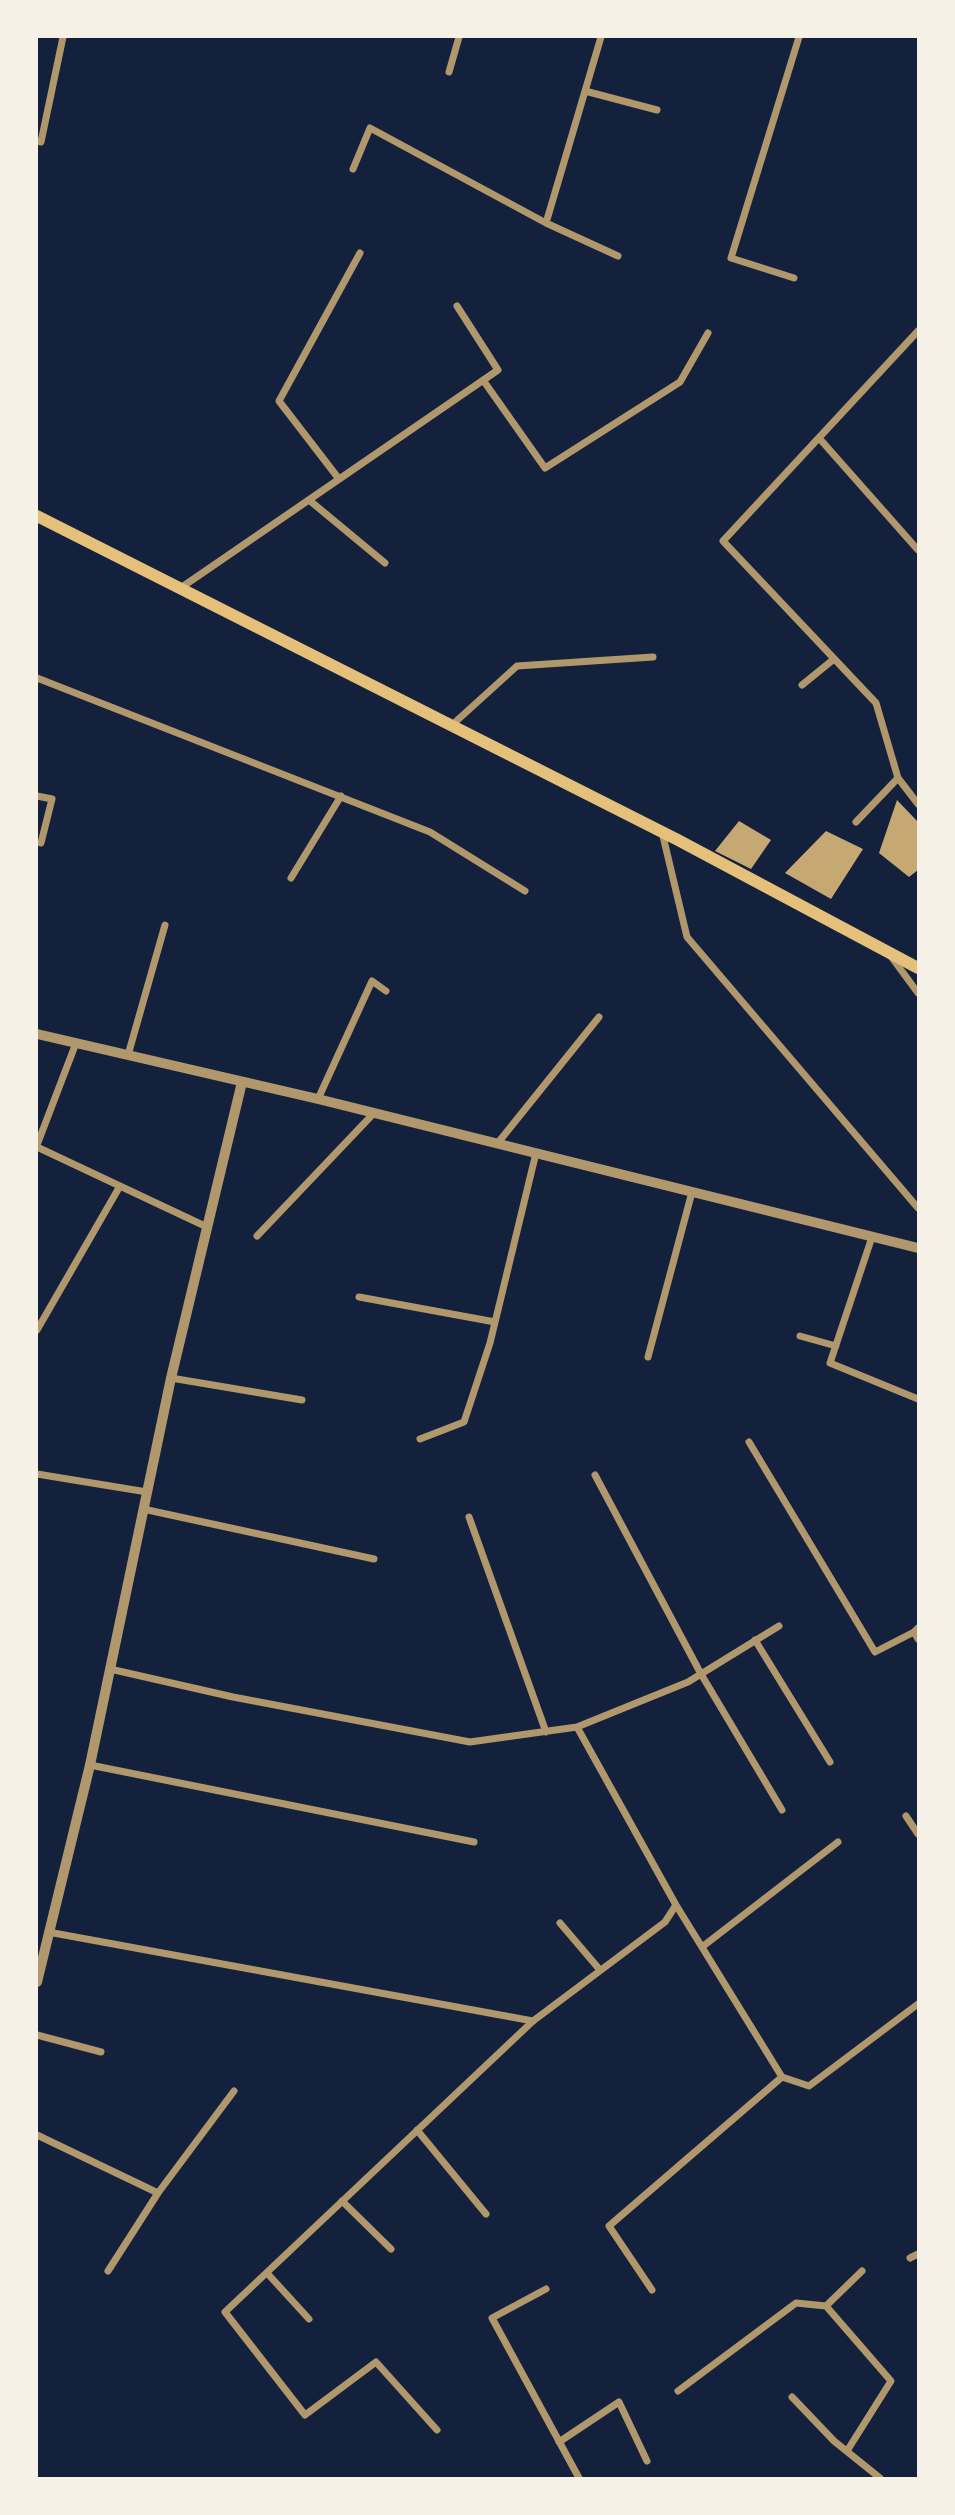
<!DOCTYPE html>
<style>
body{margin:0}
#map{position:relative;width:955px;height:2515px;overflow:hidden;background:#14213d;font-family:Barlow,sans-serif}
canvas{display:block}
.frame{position:absolute;inset:0;border:38px solid #f6f1e7;pointer-events:none}
</style>
<div id="map">
<canvas width="955" height="2515"></canvas>
<div class="frame"></div>
</div>
<script>
const c = document.querySelector('canvas').getContext('2d');
c.lineJoin = 'round';
function paint(path, color) { c.fillStyle = color; c.fill(path, 'evenodd'); }
const toPath = rows => new Path2D(rows.map(r => 'M' + r).join(''));
function stroke(path, color, width, dash) { c.strokeStyle = color; c.lineWidth = width; c.lineCap = dash ? 'butt' : 'round'; c.setLineDash(dash || []); c.stroke(path); }
paint(toPath([
 [897,800,918,822,918,870,909,877,879,853],
 [739,821,771,840,751,869,715,851],
 [826,831,863,849,831,899,785,873]
]), '#c6a872');
stroke(toPath([
 [449,72,459,37],
 [585,91,657,110],
 [37,141,41,142,63,37],
 [353,169,370,128,546,223,601,37],
 [546,223,618,256],
 [794,278,731,258,799,37],
 [918,331,723,541,876,703,898,778,918,804],
 [483,380,545,468,680,382,708,333],
 [819,438,918,550],
 [339,479,279,401,360,253],
 [309,500,385,563],
 [182,587,498,370,457,306],
 [37,678,430,832,525,891],
 [802,685,834,659],
 [452,725,517,666,653,657],
 [37,796,52,799,41,843],
 [856,822,898,778],
 [662,832,687,937,918,1208],
 [291,878,341,796],
 [890,955,918,993],
 [128,1055,165,925],
 [318,1099,372,981,386,991],
 [497,1144,599,1017],
 [37,1145,76,1043],
 [37,1147,207,1227],
 [257,1236,374,1113],
 [872,1237,830,1363,918,1399],
 [359,1297,495,1322],
 [37,1330,120,1186],
 [800,1336,836,1346],
 [648,1357,692,1192],
 [171,1378,302,1400],
 [420,1439,464,1422,490,1343,536,1153],
 [749,1442,875,1652,914,1632],
 [37,1474,147,1492],
 [595,1475,701,1674,782,1810],
 [143,1509,374,1559],
 [469,1517,546,1732],
 [918,1628,914,1632,918,1639],
 [755,1640,830,1762],
 [110,1669,233,1697,470,1742,577,1727,688,1682,779,1626],
 [90,1765,474,1842],
 [906,1816,918,1834],
 [560,1923,600,1970],
 [48,1932,533,2021],
 [702,1947,838,1842],
 [37,2035,101,2052],
 [782,2077,809,2086,918,2004],
 [417,2130,486,2214],
 [37,2135,158,2193],
 [342,2201,391,2249],
 [910,2258,918,2254],
 [108,2271,158,2193,234,2091],
 [267,2273,309,2319],
 [546,2289,492,2318,579,2478],
 [652,2290,609,2226,782,2077,676,1905],
 [826,2306,862,2271],
 [678,2391,796,2303,826,2306,891,2381,847,2451],
 [792,2397,834,2441,880,2478],
 [437,2430,376,2362,305,2415,225,2312,533,2021,665,1922,676,1905,577,1727],
 [559,2442,619,2402,647,2461]
]), '#b1986c', 7);
stroke(toPath([
 [37,1034,318,1099,918,1248],
 [37,1982,90,1765,171,1378,242,1082]
]), '#b1986c', 10);
stroke(toPath([
 [37,516,678,840,918,968]
]), '#e5c07b', 12);
</script>
